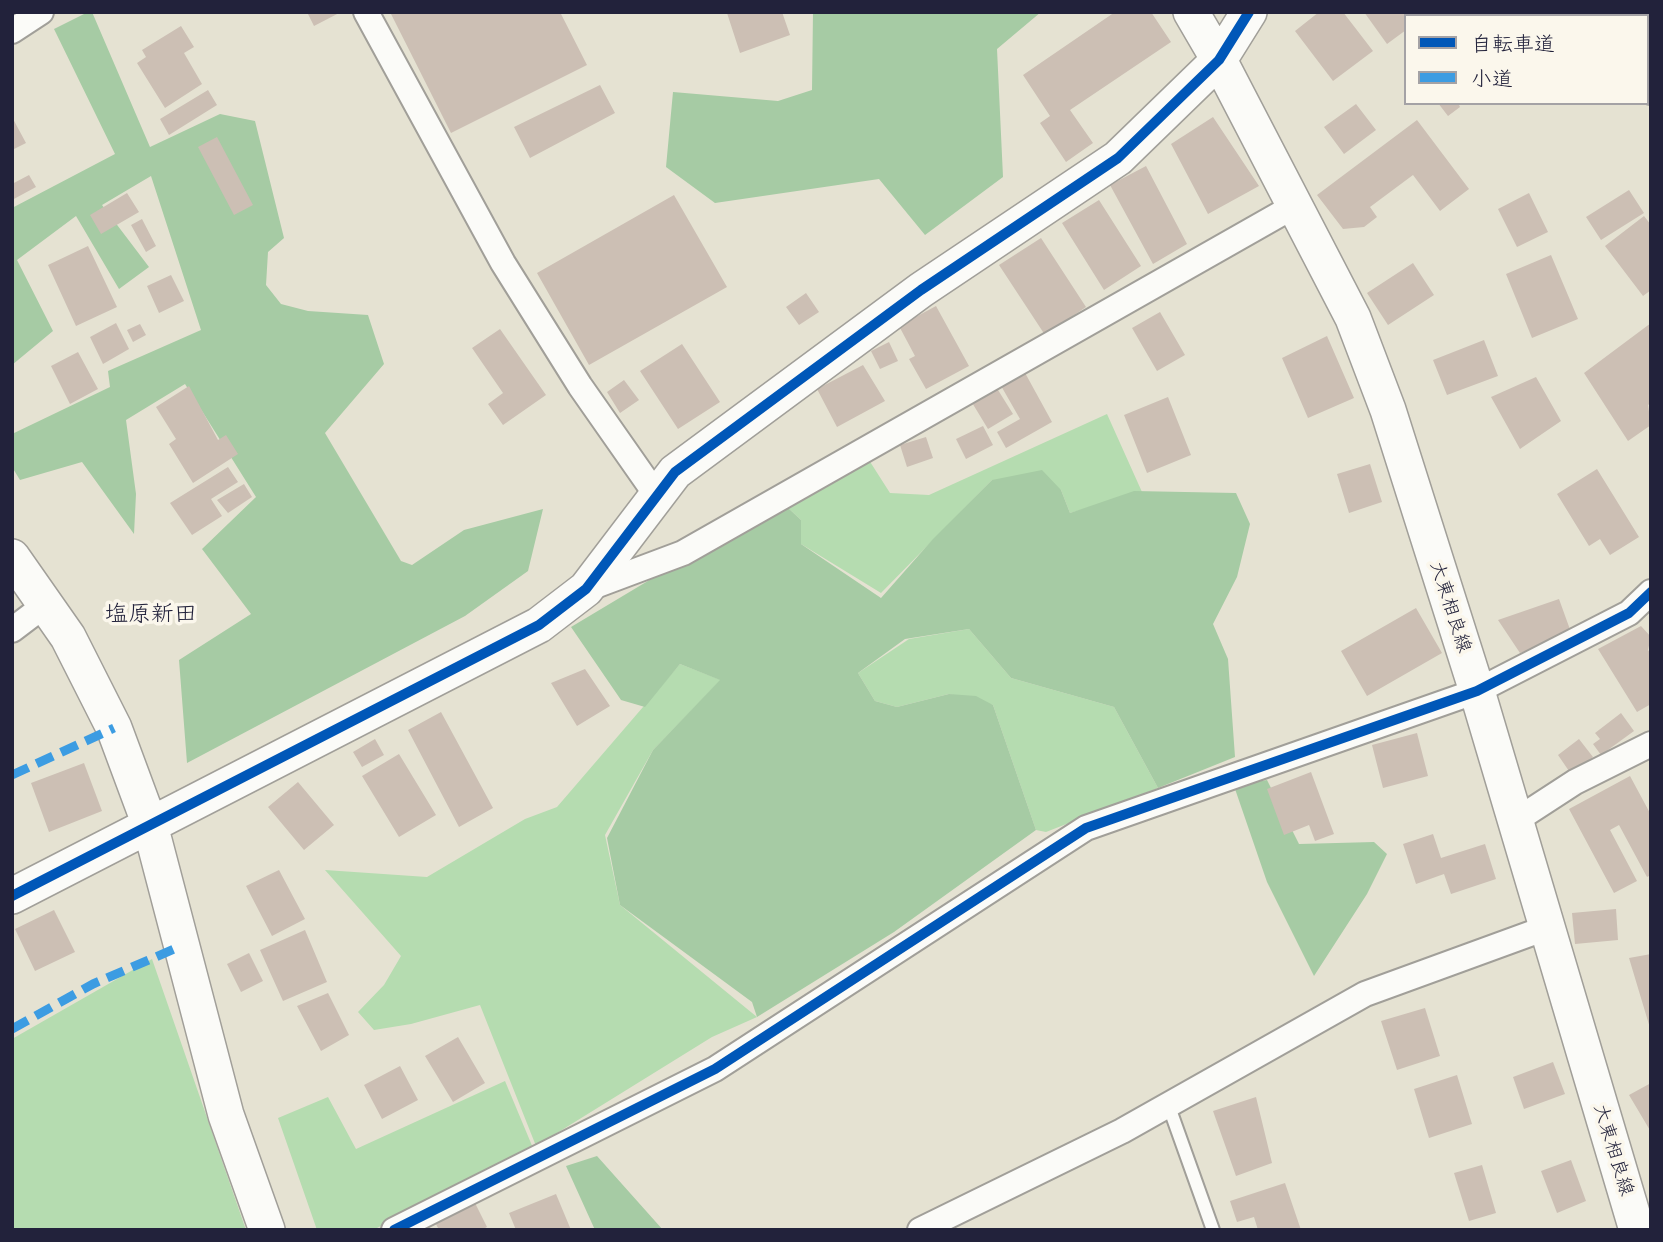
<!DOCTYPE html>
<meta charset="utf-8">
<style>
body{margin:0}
#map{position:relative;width:1663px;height:1242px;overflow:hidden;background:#e5e2d2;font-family:"Patrick Hand","Klee One",sans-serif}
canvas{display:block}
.frame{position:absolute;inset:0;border:14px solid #22223b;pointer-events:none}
.legend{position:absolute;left:1404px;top:14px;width:245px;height:91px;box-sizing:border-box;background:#fbf7ec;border:2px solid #a4a2a5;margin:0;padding:9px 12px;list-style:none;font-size:21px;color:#22223b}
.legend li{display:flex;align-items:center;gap:14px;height:35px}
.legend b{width:35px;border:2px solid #a4a2a5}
</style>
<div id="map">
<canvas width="1663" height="1242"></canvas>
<div class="frame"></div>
<ul class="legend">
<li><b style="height:9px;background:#0057b8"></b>自転車道</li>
<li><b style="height:9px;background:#3c9ce2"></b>小道</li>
</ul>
</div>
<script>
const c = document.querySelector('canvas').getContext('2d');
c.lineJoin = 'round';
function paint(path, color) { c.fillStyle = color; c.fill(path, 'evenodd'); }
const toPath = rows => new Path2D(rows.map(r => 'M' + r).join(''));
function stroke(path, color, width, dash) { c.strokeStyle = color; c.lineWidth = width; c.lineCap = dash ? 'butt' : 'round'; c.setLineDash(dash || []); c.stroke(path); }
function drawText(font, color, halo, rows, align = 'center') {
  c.font = font + ' "Patrick Hand","Klee One",sans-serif'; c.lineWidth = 7; c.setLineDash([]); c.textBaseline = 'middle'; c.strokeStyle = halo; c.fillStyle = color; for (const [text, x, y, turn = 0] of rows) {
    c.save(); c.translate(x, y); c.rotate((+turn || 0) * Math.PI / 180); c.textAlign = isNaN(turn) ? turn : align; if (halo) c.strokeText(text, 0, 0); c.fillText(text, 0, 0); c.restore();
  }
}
paint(toPath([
 [1107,414,1142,492,1070,513,1061,490,992,480,881,593,801,544,801,520,785,505,867,457,890,493,929,495],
 [969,629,1011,678,1114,707,1158,788,1046,832,1036,830,993,705,949,694,897,707,875,701,858,673,909,639],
 [680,664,721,680,653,750,605,835,620,905,757,1017,712,1037,536,1146,480,1005,411,1024,374,1030,358,1012,384,985,401,956,325,870,427,877,525,819,557,807],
 [152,959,246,1230,12,1230,12,1039],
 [505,1081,533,1148,373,1230,317,1230,278,1118,328,1097,356,1149]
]), '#b5dcb0');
paint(toPath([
 [88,12,92,12,150,147,220,114,255,121,284,238,268,252,266,285,281,304,308,311,368,315,384,364,325,433,401,561,412,565,464,530,543,509,528,571,465,616,187,763,179,660,251,614,202,549,256,497,185,384,126,420,136,494,134,534,82,462,20,480,12,467,12,434,110,387,108,371,201,330,151,176,102,205,149,267,119,289,76,216,17,260,53,331,12,365,12,208,115,154,54,29],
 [813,12,1041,12,997,49,1003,177,925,235,879,179,715,203,666,167,673,92,778,101,812,90],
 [1042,470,1061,490,1070,513,1134,491,1236,493,1250,524,1237,577,1213,624,1228,659,1235,757,1158,788,1114,707,1011,678,969,629,905,639,858,673,875,701,897,707,949,694,976,696,993,705,1036,830,894,932,757,1017,752,1002,620,905,607,838,653,750,720,680,680,664,645,707,621,700,571,627,728,533,785,505,801,520,801,544,881,598,933,539,992,480],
 [1267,780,1299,844,1374,842,1387,854,1367,894,1314,976,1267,882,1234,786],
 [597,1156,663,1230,595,1230,566,1166]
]), '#a6cba4');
paint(toPath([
 [307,12,341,12,314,26],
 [390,12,560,12,587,65,451,133],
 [782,12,790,35,740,53,727,13],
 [1115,12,1151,12,1171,42,1070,110,1093,143,1066,162,1040,123,1050,116,1023,75],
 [1319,12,1343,12,1373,51,1333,81,1295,31],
 [1364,12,1411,12,1414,16,1406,16,1406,30,1387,44],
 [1459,12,1485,12,1481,16,1461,16],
 [181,26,194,47,184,53,202,84,165,108,137,63,146,57,142,50],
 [600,85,615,113,530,158,514,127],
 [208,90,217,105,169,135,160,119],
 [1438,103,1458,103,1460,107,1448,116],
 [1356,104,1376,130,1344,154,1324,127],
 [12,117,26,143,12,150],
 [1213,117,1259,186,1208,214,1171,144],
 [1417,120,1469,189,1440,211,1413,175,1370,207,1377,217,1364,227,1343,229,1317,195],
 [217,137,253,205,234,215,198,147],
 [1146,166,1187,244,1153,264,1110,185],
 [29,175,36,187,12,200,12,184],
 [1629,190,1644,213,1601,240,1586,217],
 [127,193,139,212,101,234,90,215],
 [1529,193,1548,232,1517,247,1498,209],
 [674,195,727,287,589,365,537,273],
 [1099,200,1141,266,1104,290,1062,223],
 [1644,216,1651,225,1651,290,1643,296,1605,246],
 [142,219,156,246,146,252,131,225],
 [1041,238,1086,307,1045,335,999,265],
 [88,246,117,307,76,326,48,265],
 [1551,255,1578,319,1532,338,1506,274],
 [1413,263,1434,295,1388,325,1367,293],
 [171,275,184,301,159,313,147,286],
 [806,293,819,312,799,325,786,307],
 [936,306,969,366,926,389,909,359,915,356,899,326],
 [1160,312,1185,355,1157,371,1132,328],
 [116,323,129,349,103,364,90,337],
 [1651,323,1651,403,1648,405,1651,425,1628,441,1584,373],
 [140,324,146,335,133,342,127,330],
 [500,329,546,395,503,425,488,404,503,393,472,348],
 [1327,336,1354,398,1308,418,1282,358],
 [1484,340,1498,376,1447,395,1433,360],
 [889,342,898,361,880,369,871,351],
 [682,344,720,402,678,429,640,371],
 [78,352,98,389,70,404,51,366],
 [863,365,885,401,837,427,817,389],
 [1024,371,1052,422,1006,448,997,432,1020,419,1000,384],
 [1536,377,1561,421,1520,449,1491,397],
 [624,380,639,400,620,413,607,392],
 [993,382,1013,414,988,429,968,396],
 [189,386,218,440,226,435,238,454,193,483,169,444,176,439,156,407],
 [1168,397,1191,455,1147,473,1124,415],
 [983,426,993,445,966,459,956,439],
 [926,437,933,458,907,467,900,445],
 [1370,464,1382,502,1349,513,1337,474],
 [228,467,238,482,211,499,222,516,192,535,170,503],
 [1597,469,1639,537,1610,555,1600,539,1589,546,1557,494],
 [244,484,252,497,228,513,217,500],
 [1559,599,1572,635,1520,653,1498,620],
 [1416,608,1442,653,1367,696,1341,651],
 [1641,626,1651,637,1648,650,1651,654,1651,704,1637,712,1598,649],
 [585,669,610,706,577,726,551,683],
 [441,712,493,808,459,827,408,730],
 [1621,713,1634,731,1601,755,1593,744,1600,739,1595,733],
 [1417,733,1428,776,1383,788,1372,745],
 [375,739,384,755,362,767,353,752],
 [1579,739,1593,757,1571,774,1558,755],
 [399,754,436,815,399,837,362,776],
 [84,763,102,811,49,832,31,783],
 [1311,772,1334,834,1315,841,1309,825,1284,835,1267,789],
 [1630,776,1651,815,1651,875,1647,877,1619,825,1610,830,1637,881,1614,893,1569,809],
 [298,782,334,825,304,850,268,807],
 [1433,834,1441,858,1485,844,1496,879,1451,894,1444,874,1416,884,1403,844],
 [279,870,305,919,272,936,246,886],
 [1616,909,1618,940,1575,944,1572,913],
 [54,910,75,952,35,971,15,929],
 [305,930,327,982,283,1001,260,950],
 [249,953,263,981,241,992,227,964],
 [1651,954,1651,1028,1650,1028,1629,958],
 [328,993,349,1035,321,1051,297,1006],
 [1425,1008,1440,1056,1397,1070,1381,1021],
 [458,1037,485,1083,453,1102,425,1056],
 [1553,1062,1565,1094,1524,1109,1513,1077],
 [400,1066,418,1100,382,1119,364,1085],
 [1457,1075,1472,1124,1429,1138,1414,1089],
 [1651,1083,1651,1132,1629,1095],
 [1256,1097,1272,1163,1236,1176,1213,1111],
 [1571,1160,1586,1201,1557,1213,1541,1171],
 [1482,1165,1496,1213,1469,1221,1454,1173],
 [1285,1183,1301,1230,1258,1230,1254,1217,1237,1222,1230,1201],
 [556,1194,571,1230,516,1230,509,1213],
 [473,1199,487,1227,481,1230,439,1230,434,1220]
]), '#ccbfb4');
const lane = toPath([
 [1168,1104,1213,1230]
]);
const street = toPath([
 [366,12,503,263,580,386,657,496],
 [1579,12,1582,16],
 [12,31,41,12],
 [1647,88,1651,92],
 [587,589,683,553,1296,205],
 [12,630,45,605],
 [1515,821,1575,782,1651,744],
 [394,1230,715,1069,1086,828,1477,691,1629,613,1651,592],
 [920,1230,1122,1131,1365,994,1546,928]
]);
const secondary = toPath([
 [1191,12,1219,60,1353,318,1388,410,1477,691,1637,1230],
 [12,557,68,637,114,728,150,825,226,1115,267,1230],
 [12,896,539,625,586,589,675,472,921,290,1118,158,1219,60,1249,12]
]);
stroke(lane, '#a19f99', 16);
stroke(street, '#a19f99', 28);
stroke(secondary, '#a19f99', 38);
stroke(lane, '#fbfbf8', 12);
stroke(street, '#fbfbf8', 24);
stroke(secondary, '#fbfbf8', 35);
stroke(toPath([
 [12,775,114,728],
 [12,1029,93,984,181,946]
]), '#3c9ce2', 9, [18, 9]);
stroke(toPath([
 [12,896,539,625,586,589,675,472,921,290,1118,158,1219,60,1249,12],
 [394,1230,715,1069,1086,828,1477,691,1629,613,1651,592]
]), '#0057b8', 10);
drawText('19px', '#22223b', '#fbf7ec', [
 ["大東相良線",1450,607,72],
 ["大東相良線",1613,1150,73]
]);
drawText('23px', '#22223b', '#fbf7ec', [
 ["塩原新田",151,615]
]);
</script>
